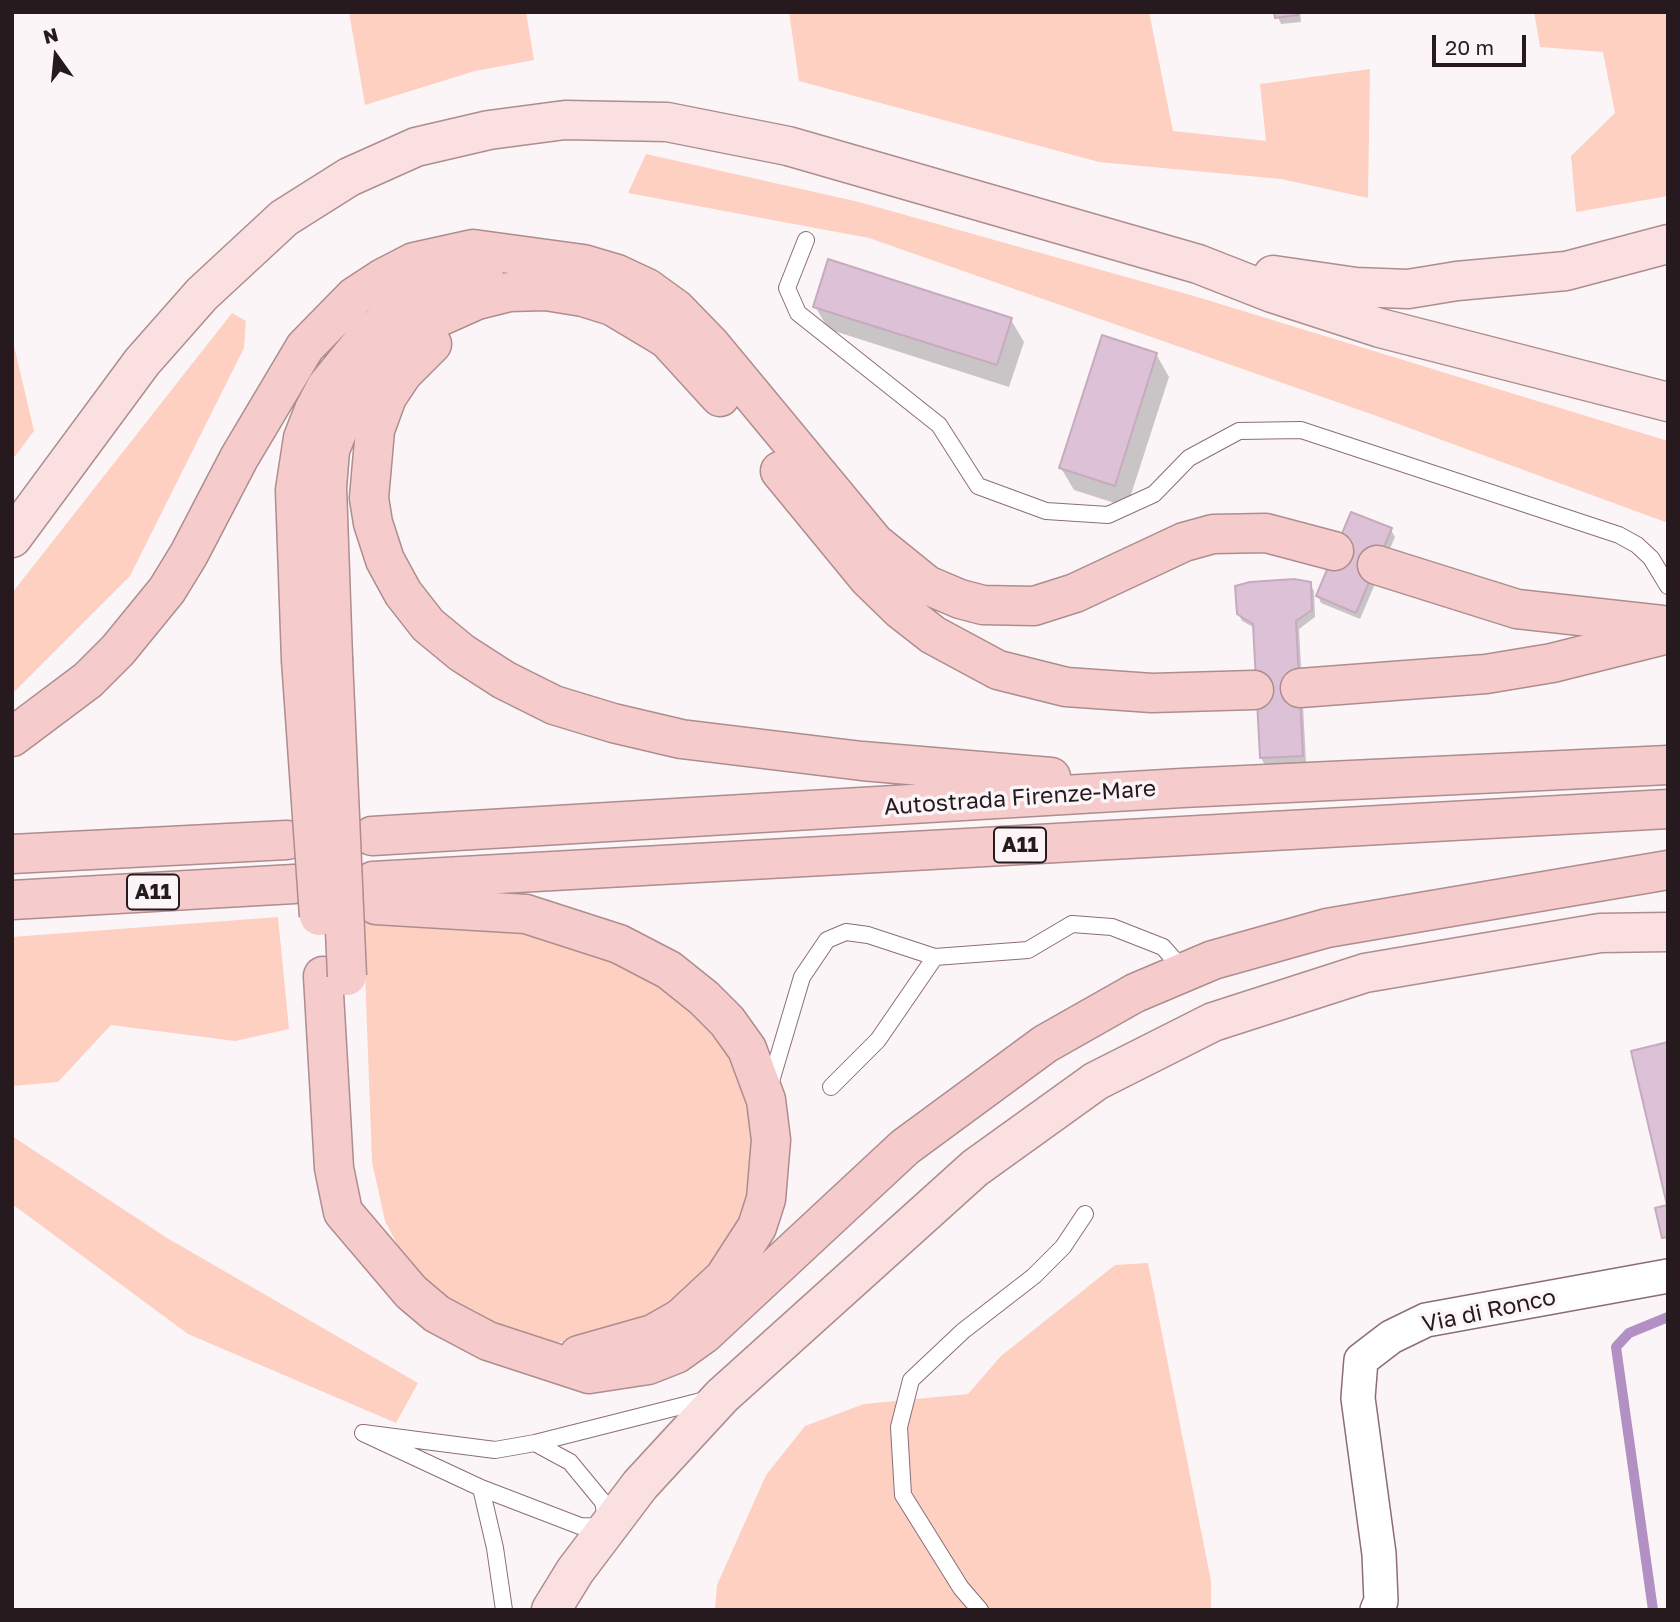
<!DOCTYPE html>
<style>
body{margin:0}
#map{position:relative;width:1680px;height:1622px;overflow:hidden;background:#fcf5f7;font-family:"Golos Text",sans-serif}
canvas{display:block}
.frame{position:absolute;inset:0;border:14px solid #261a1e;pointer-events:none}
.north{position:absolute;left:21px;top:21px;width:70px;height:70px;-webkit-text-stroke:5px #fcf5f7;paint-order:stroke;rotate:345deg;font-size:19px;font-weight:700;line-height:28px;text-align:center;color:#261a1e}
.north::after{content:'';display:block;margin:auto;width:24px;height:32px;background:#261a1e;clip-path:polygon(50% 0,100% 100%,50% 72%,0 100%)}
.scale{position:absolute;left:1432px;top:35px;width:94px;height:32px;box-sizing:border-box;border:4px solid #261a1e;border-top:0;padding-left:9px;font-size:21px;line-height:24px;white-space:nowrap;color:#261a1e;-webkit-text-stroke:5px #fcf5f7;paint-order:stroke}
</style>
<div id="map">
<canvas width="1680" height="1622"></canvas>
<div class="frame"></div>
<div class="north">N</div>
<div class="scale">20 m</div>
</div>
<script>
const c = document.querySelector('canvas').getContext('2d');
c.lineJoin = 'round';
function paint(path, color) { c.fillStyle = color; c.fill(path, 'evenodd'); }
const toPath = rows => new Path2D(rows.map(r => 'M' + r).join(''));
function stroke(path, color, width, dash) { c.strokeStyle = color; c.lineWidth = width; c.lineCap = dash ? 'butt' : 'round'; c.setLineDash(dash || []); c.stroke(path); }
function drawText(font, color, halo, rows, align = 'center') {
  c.font = font + ' "Golos Text",sans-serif'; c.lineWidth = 7; c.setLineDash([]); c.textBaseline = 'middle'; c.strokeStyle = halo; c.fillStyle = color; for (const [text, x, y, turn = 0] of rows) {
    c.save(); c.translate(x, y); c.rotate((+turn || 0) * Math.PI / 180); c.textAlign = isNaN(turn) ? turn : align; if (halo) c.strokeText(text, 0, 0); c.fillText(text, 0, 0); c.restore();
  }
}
paint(toPath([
 [349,12,526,12,534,60,475,71,365,105],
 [789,12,1149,12,1173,131,1266,141,1260,84,1370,69,1368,198,1281,179,1099,162,799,81],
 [1534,12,1668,12,1668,196,1576,212,1571,156,1615,113,1603,52,1540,47],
 [646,154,859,202,1194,296,1668,441,1668,523,1371,414,869,238,628,193],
 [232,313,246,321,244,348,130,576,12,694,12,593],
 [12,337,34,431,12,460],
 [278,917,289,1029,235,1041,111,1025,58,1082,12,1086,12,937],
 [363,919,504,924,588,943,693,1003,746,1076,759,1166,730,1252,665,1315,578,1342,548,1342,518,1337,438,1295,399,1248,385,1221,372,1162],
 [12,1136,167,1238,418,1383,396,1423,188,1334,12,1204],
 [1148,1263,1211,1581,1211,1610,715,1610,717,1585,766,1475,805,1426,864,1404,968,1394,1001,1356,1115,1265]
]), '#fdd0c2');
paint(toPath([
 [1276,12,1300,12,1301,22,1281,24],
 [815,306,1011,320,1024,342,1009,387,828,329],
 [1156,354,1169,377,1127,507,1074,490,1061,468],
 [1391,530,1395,537,1360,619,1321,603,1318,596],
 [1310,584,1314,591,1315,617,1299,629,1306,762,1265,765,1261,758,1255,628,1242,621,1238,613]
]), '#0003');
stroke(toPath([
 [1653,1610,1616,1347,1629,1333,1668,1317]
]), '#b390c4', 10);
const building = toPath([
 [1274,12,1298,12,1298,15,1275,18,1274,12],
 [828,259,1012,318,997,365,813,307,828,259],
 [1102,335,1157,353,1115,486,1059,468,1102,335],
 [1351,512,1392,528,1356,613,1316,596,1351,512],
 [1294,579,1311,582,1312,610,1296,621,1303,756,1260,758,1253,624,1237,614,1235,586,1250,582,1294,579],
 [1668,1042,1668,1237,1662,1238,1655,1208,1667,1205,1631,1051,1668,1042]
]);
paint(building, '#ddc1d6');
stroke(building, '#c6abbf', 2);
const lane = toPath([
 [806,240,787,288,798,313,939,425,978,486,1046,511,1108,515,1154,494,1189,458,1239,431,1301,430,1619,535,1637,545,1651,558,1668,586],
 [831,1087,878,1040,935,957,1028,950,1072,924,1112,927,1163,947,1185,972],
 [769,1088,802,977,827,940,846,932,868,935,935,957],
 [481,1488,580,1526,608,1527,603,1502,570,1462,535,1443],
 [504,1610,495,1548,481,1488,363,1433,495,1450,535,1443,709,1399],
 [980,1610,961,1588,903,1495,899,1427,911,1380,963,1331,1034,1276,1063,1247,1085,1214]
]);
const street = toPath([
 [1377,1610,1381,1601,1379,1554,1358,1398,1361,1360,1391,1337,1426,1320,1668,1276]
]);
const primary = toPath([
 [1273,275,1356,287,1408,289,1457,281,1566,271,1668,244],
 [12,538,142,362,202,294,284,218,349,177,416,147,489,130,565,120,667,122,788,146,1198,264,1272,293,1380,328,1668,402],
 [551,1610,575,1571,640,1485,722,1396,975,1168,1096,1081,1213,1022,1365,973,1600,933,1668,932]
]);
const highway = toPath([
 [432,344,403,373,387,397,375,430,369,498,373,523,385,560,403,593,428,625,462,653,504,680,554,705,613,723,681,739,862,761,1051,777],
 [780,471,868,578,901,610,933,635,998,670,1066,687,1152,693,1254,690],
 [1377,565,1517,609,1662,625],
 [333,658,327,487,330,450,352,395,370,371,398,343,430,321,477,300,509,292,546,291,583,297,612,306,667,339,720,397],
 [301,660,295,490,303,438,314,410,326,387,370,333,428,291,484,270],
 [1300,688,1486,674,1552,663,1668,634],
 [12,737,88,680,118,650,167,590,189,554,239,458,305,347,354,297,383,278,414,262,473,249,583,264,617,274,647,288,676,309,711,345,875,543,927,585,960,599,983,605,1034,606,1075,593,1184,542,1213,534,1266,533,1334,551],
 [372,836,1182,788,1668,765],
 [12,854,287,840],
 [373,881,1668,809],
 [12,900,294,884],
 [376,905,526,914,619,944,669,970,704,998,727,1021,747,1049,766,1100,771,1140,766,1199,757,1227,724,1278,681,1318,653,1334,579,1355],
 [323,976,334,1168,343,1212,411,1292,437,1314,488,1341,589,1374,648,1365,676,1354,704,1334,905,1147,1045,1044,1135,993,1213,960,1327,928,1668,870]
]);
stroke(lane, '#8c6d78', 18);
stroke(street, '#8c6d78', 36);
stroke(primary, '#ad8d8e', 41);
stroke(highway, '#ad8d8e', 41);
stroke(lane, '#fff', 16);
stroke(street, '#fff', 33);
stroke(primary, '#fae0e0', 38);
stroke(highway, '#f6cbcb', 38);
const highwayBridge = toPath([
 [333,658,347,976],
 [301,660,319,916]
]);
stroke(highwayBridge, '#ad8d8e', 41, []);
stroke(highwayBridge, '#f6cbcb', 38);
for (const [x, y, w] of [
 [1020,845,52],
 [153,892,52]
]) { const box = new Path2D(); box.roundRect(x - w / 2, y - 17.5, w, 35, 5); c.fillStyle = '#fcf5f7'; c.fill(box); stroke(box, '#261a1e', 2); }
drawText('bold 21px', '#261a1e', null, [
 ["A11",1020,845],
 ["A11",153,892]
]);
drawText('23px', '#261a1e', '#fcf5f7', [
 ["Autostrada Firenze-Mare",1020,798,-4],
 ["Via di Ronco",1489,1311,-12]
]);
</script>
